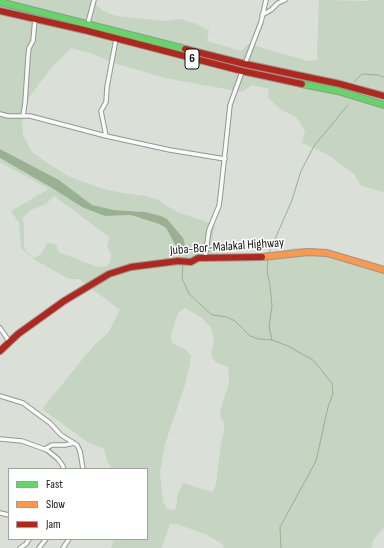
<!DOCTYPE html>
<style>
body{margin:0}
#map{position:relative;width:384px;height:548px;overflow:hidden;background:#dae0d8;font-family:"Sofia Sans Condensed",sans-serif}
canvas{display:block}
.legend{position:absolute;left:8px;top:468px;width:140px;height:72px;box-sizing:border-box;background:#fff;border:1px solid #a0a19f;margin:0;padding:5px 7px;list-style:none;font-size:12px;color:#111510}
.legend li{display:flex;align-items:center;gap:8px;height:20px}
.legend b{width:20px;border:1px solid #a0a19f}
</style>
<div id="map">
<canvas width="384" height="548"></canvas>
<ul class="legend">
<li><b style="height:5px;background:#63d668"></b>Fast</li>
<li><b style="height:5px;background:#ff974d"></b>Slow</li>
<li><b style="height:5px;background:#b3261e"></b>Jam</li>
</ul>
</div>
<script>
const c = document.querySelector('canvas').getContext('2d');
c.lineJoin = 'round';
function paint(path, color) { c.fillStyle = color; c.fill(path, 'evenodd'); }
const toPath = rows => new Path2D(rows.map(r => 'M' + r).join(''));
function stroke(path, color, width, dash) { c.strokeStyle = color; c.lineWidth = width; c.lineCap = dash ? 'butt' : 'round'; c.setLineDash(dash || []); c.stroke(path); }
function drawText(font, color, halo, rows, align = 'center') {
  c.font = font + ' "Sofia Sans Condensed",sans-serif'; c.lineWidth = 3; c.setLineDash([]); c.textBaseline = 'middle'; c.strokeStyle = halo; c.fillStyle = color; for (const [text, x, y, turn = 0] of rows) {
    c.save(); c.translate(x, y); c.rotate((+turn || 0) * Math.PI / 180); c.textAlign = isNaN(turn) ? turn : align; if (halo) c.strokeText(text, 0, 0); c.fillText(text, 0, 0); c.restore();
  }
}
paint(toPath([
 [0,0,93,0,93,3,104,11,116,16,165,21,180,19,194,23,209,30,207,41,241,51,248,44,256,46,308,61,318,60,317,51,319,0,368,1,370,0,384,0,384,192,361,186,354,174,327,154,302,143,305,131,297,118,282,110,272,102,268,97,269,89,252,85,242,92,165,78,117,64,90,53,71,48,52,67,27,100,22,123,23,135,32,152,47,163,70,177,104,189,123,193,146,196,158,200,177,212,215,225,211,246,216,252,220,254,254,254,281,251,294,248,314,248,368,261,384,267,384,528,374,539,371,548,223,548,224,546,219,542,207,535,177,524,170,524,163,544,161,548,111,548,114,539,147,539,147,469,112,469,107,461,104,449,89,443,42,409,94,345,108,333,120,310,79,279,69,279,35,260,21,248,19,223,11,211,49,189,0,162,0,158,67,197,105,216,131,215,159,224,166,228,180,254,188,253,183,238,161,216,139,211,114,210,92,205,59,180,0,149],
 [54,196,109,237,107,247,111,253,111,260,107,266,97,267,81,261,76,258,68,256,59,252,57,249,57,245,51,243,47,244,41,254,34,258,26,251,24,248,24,224,23,220,23,217,31,210,46,204],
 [185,308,202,318,211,328,214,341,211,354,215,362,228,367,229,383,220,410,221,418,224,424,224,431,221,444,216,485,212,492,183,483,177,496,177,503,175,510,167,509,163,502,160,472,165,444,184,388,190,365,191,356,186,350,172,343,171,335,178,313]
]), '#c6d4c2');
paint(toPath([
 [0,149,59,180,92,205,114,210,145,212,161,216,167,219,183,238,188,254,180,254,166,228,159,224,131,215,105,216,82,207,52,188,0,158]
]), '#99b092');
stroke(toPath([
 [354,82,362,74,378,75,384,77],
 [269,253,292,200,301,171,314,146,348,105],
 [268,258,267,271,270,285,272,306,269,326,272,340],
 [183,263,182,278,189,294,212,315,227,317,235,321,250,336,259,339,272,340,288,346,313,360,332,383,333,394,328,407,316,461,280,527,281,548]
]), '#99b092', 1);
const street = toPath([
 [262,15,271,10,278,3,285,0],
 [35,19,33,41,29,48,28,57,25,103,23,116,30,116,106,136],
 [88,23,94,0],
 [116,39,107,87,106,102,101,111,106,136,170,150,225,159],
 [245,64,261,22,266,0],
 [0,114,8,116,23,116],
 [205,258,209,230,219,206,221,190,230,105,242,72],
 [0,328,9,341],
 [0,396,23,403,50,423,61,435,77,445,80,451,83,469],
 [0,439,22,441,47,450,58,459,63,466,63,469],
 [45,449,52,445,65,445,74,443],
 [0,513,9,515],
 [20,548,26,544,29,539],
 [39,548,46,539],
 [63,548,69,539]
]);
const fast = toPath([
 [0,2,185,49],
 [302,84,338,91,384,105]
]);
const slow = toPath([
 [262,257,308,252,327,253,384,270]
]);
const jam = toPath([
 [0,11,84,30,242,71,302,84],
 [185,49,245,64,340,84,384,96],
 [0,351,18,334,64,301,109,274,131,267,178,261,191,262,198,258,262,257]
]);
stroke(street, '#939792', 5.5);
stroke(fast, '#939792', 8);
stroke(slow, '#939792', 8);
stroke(jam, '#939792', 8);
stroke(street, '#f9faf9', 3.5);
stroke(fast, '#63d668', 6);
stroke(slow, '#ff974d', 6);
stroke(jam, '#b3261e', 6);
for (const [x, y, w] of [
 [192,59,14]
]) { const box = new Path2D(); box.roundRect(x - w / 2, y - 10, w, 20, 3); c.fillStyle = '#fff'; c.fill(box); stroke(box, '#111510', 1); }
drawText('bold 12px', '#111510', null, [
 ["6",192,59]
]);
drawText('13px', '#111510', '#fff', [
 ["Juba-Bor-Malakal Highway",227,247,-4]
]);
</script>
